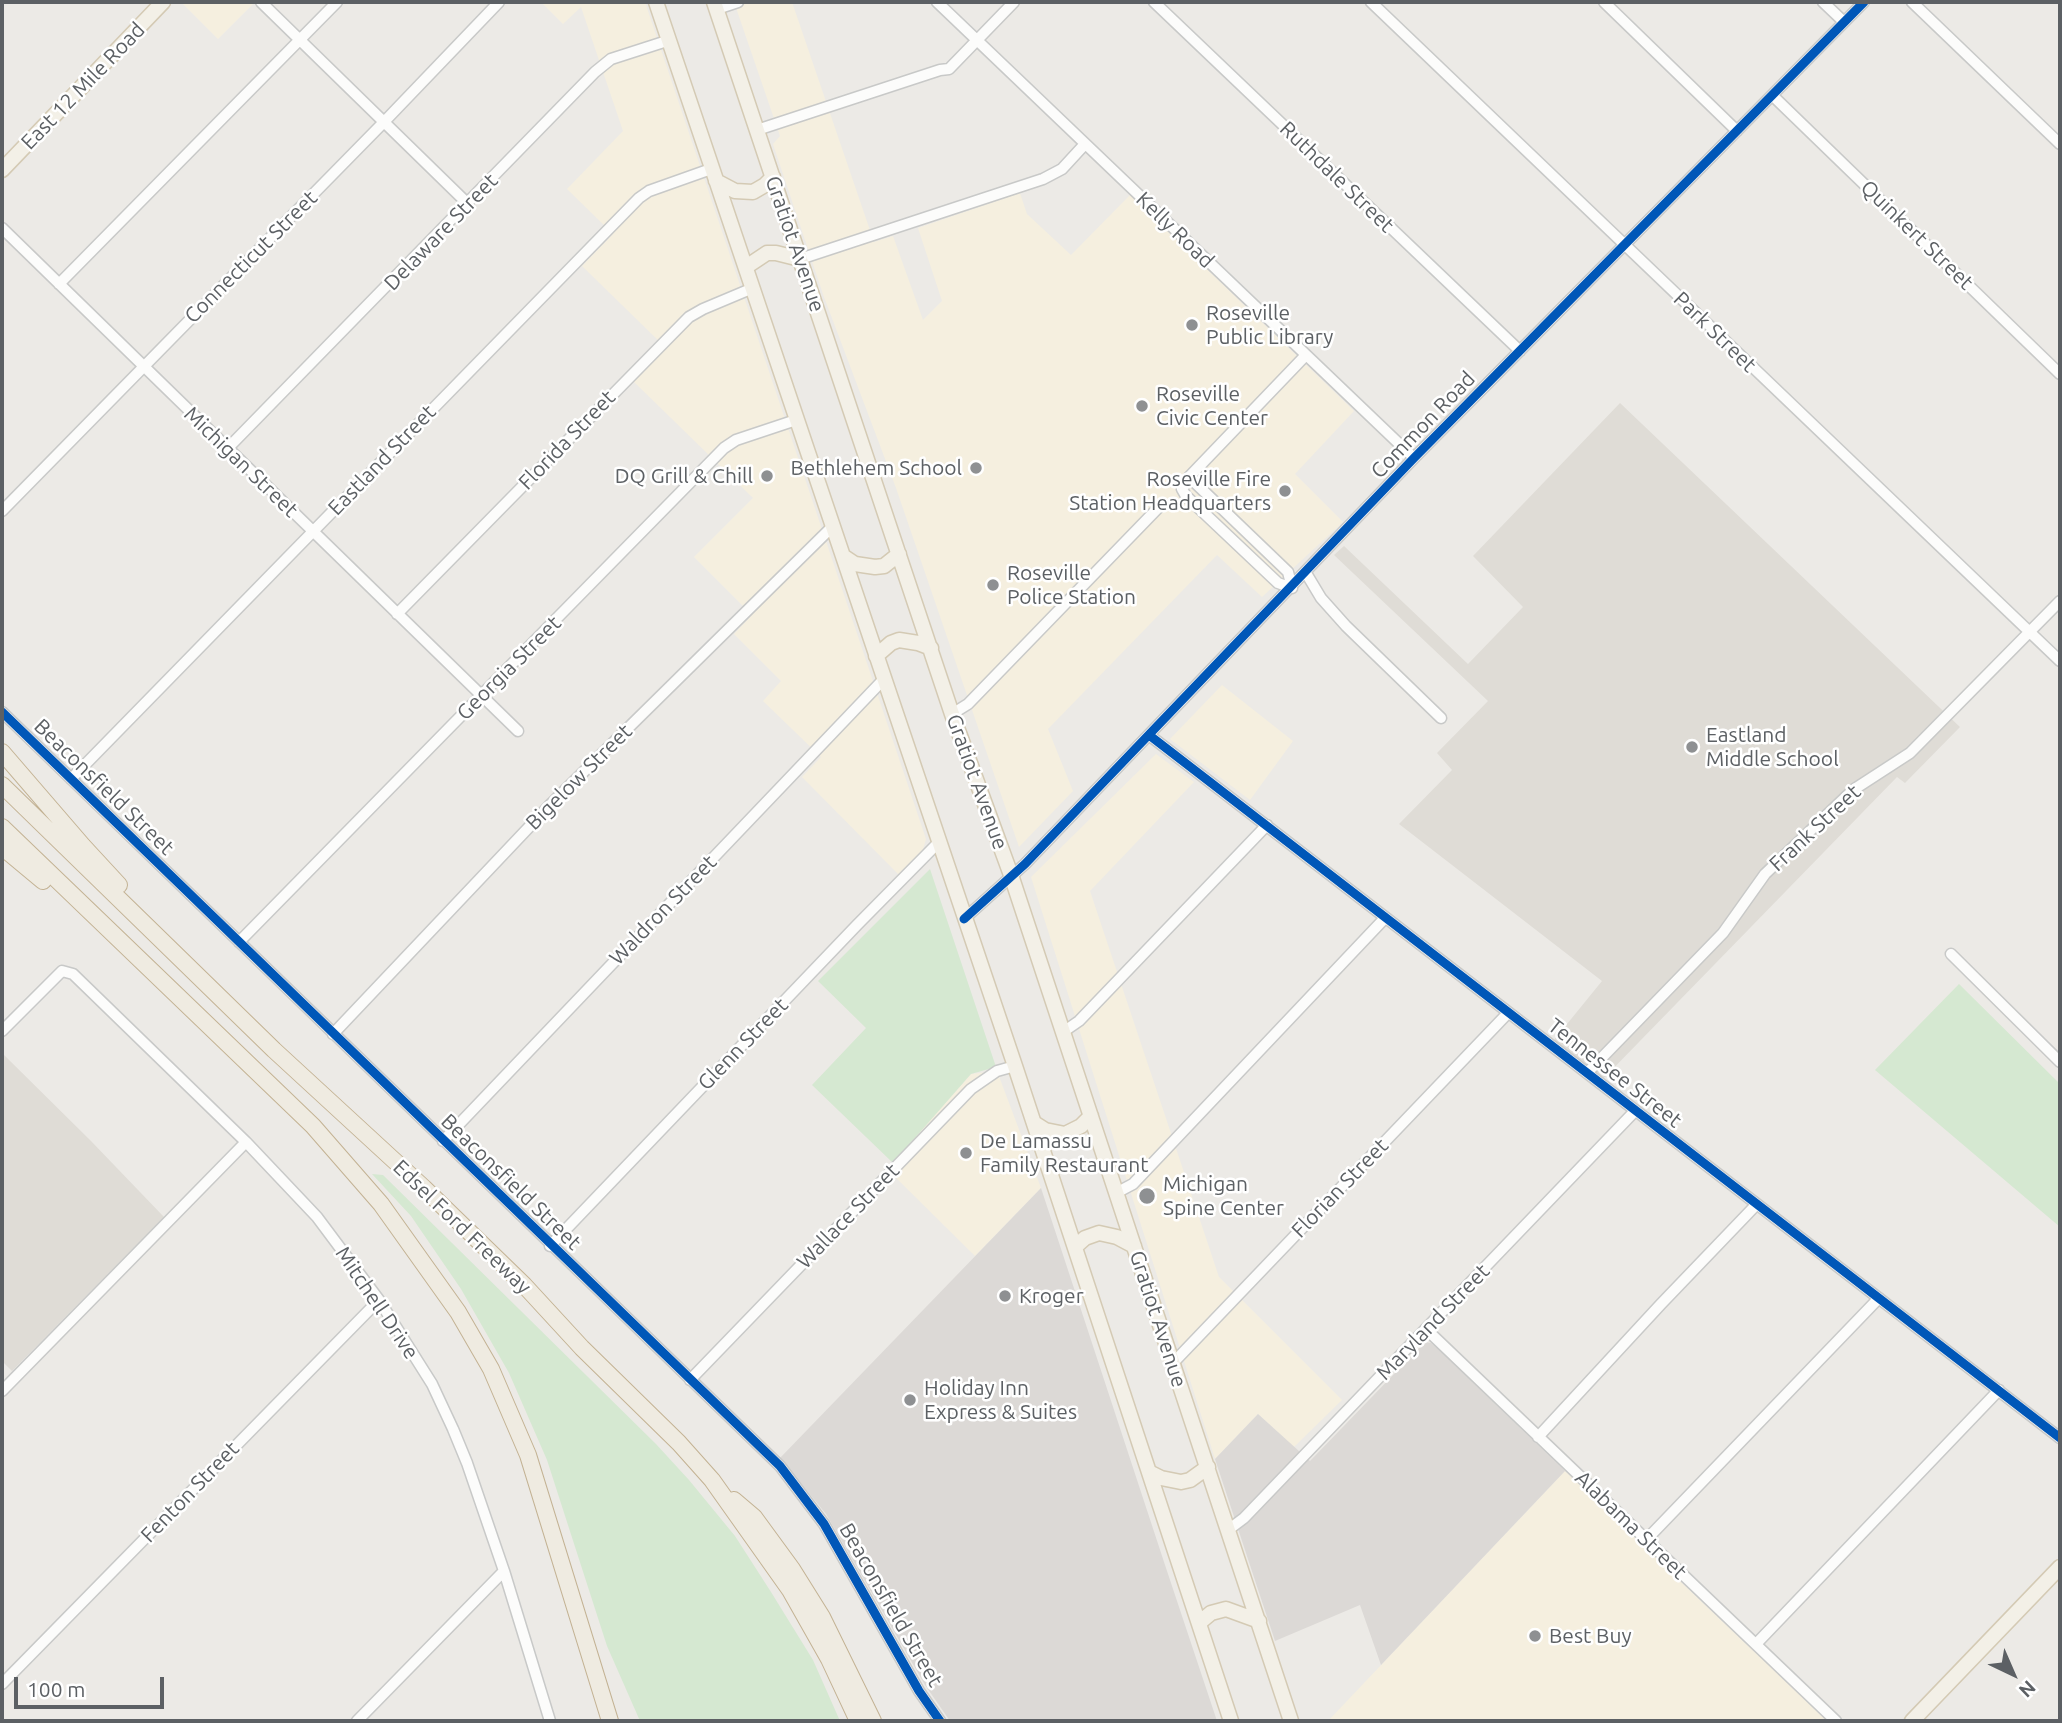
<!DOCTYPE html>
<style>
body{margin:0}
#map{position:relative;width:2062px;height:1723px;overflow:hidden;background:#eceae6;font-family:Ubuntu,sans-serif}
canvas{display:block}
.frame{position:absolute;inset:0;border:4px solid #5c6064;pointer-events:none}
.north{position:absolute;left:1978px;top:1639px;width:70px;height:70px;-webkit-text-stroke:5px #fff;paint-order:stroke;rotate:136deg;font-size:19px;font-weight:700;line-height:28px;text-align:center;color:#5c6064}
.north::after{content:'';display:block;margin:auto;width:24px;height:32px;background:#5c6064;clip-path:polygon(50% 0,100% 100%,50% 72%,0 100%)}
.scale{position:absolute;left:14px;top:1677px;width:150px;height:32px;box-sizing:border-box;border:4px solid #5c6064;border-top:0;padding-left:9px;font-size:21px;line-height:24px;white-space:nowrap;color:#5c6064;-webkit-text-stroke:5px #fff;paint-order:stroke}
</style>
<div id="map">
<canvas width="2062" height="1723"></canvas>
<div class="frame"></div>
<div class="north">N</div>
<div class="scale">100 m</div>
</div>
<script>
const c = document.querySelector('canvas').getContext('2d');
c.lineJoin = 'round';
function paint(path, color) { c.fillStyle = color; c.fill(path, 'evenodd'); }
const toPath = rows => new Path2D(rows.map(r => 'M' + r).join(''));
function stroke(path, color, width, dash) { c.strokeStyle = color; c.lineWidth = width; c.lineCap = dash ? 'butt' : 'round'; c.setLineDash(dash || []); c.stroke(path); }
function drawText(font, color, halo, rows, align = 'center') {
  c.font = font + ' Ubuntu,sans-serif'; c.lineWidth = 5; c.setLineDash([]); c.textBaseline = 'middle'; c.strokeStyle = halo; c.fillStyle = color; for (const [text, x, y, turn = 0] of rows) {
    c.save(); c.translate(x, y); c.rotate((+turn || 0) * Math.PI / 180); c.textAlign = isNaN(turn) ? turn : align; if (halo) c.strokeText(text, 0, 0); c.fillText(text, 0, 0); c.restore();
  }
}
paint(toPath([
 [181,2,255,2,218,39],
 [541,2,645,2,926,839,922,853,900,876,802,777,821,757,763,701,781,681,734,634,752,615,694,557,753,498,633,381,666,348,582,266,613,234,567,189,623,131,581,7,563,24],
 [734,2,792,2,874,242,893,236,923,320,942,301,918,228,1020,193,1027,214,1071,255,1130,195,1354,411,1295,474,1343,522,1262,597,1217,555,1048,729,1073,791,1019,847,896,488,824,297,773,144,780,136],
 [1222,685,1293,741,1250,800,1170,739],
 [1156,754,1194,782,1090,891,1219,1277,1342,1400,1294,1447,1258,1414,1215,1459,1031,877],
 [997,1071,1041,1188,975,1256,887,1169,971,1074],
 [1565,1471,1684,1585,1827,1721,1328,1721]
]), '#f5efdf');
paint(toPath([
 [1041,1188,1165,1565,1217,1721,950,1721,925,1685,826,1514,780,1458],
 [1425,1342,1431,1343,1438,1349,1565,1471,1381,1665,1360,1605,1275,1641,1215,1459,1258,1414,1310,1461]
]), '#dcd9d6');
paint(toPath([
 [1620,403,1960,727,1905,783,1897,777,1603,1079,1554,1040,1602,981,1399,824,1452,770,1437,753,1488,701,1334,555,1344,546,1468,664,1523,607,1473,556],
 [2,1053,91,1141,164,1217,12,1371,2,1361]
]), '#dfdcd6');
paint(toPath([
 [930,869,996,1067,971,1074,893,1163,812,1085,866,1028,818,981],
 [1959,984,2060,1084,2060,1227,1875,1070],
 [372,1174,383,1175,656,1444,689,1480,735,1536,771,1592,813,1660,840,1721,640,1721,607,1646,547,1460,509,1373,461,1289,411,1216]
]), '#d5e8d1');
const minor = toPath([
 [261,2,468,204],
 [937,2,1414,458],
 [1154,2,1520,351],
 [1371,2,2060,661],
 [1604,2,1737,131],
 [1823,2,1844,22],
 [1912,2,2060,144],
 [717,9,738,2],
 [1773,96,2060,374],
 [757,130,940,70,949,69,1014,2],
 [2,228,518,731],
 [800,259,1043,179,1062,169,1085,144],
 [59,284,337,2],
 [227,449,595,72,611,59,670,40],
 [1189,477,1288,572,1292,588],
 [2,511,383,123,499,2],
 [1306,573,1321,598,1346,626,1441,718],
 [1292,588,1278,583,1186,496,1182,489,1189,477,1306,355],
 [397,614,689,317,703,309,753,288],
 [2,712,780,1466,824,1524,919,1691,940,1721],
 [952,714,968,704,1159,507],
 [1149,735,2060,1438],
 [71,779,639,198,649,191,711,169],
 [964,919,1025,864,1414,458,1864,2],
 [239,942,724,448,736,440,796,420],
 [1951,954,2060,1062],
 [2,1031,62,971,73,974,246,1142,317,1217,379,1300,432,1384,453,1429,467,1463,504,1571,550,1721],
 [1063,1032,1079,1021,1267,825],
 [333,1034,549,806,833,526],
 [1587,1073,1723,933,1765,874,1853,790,1910,753,2060,601],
 [443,1141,883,680],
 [1116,1193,1133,1184,1385,918],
 [550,1246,857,925,938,843],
 [1426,1329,1836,1721],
 [1173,1363,1508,1013],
 [690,1380,971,1089,997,1071,1015,1066],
 [2,1391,246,1142],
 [1538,1437,1661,1304,1756,1205],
 [1228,1530,1244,1518,1635,1111],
 [1646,1540,1879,1298],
 [1756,1644,1999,1390],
 [2,1684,379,1300],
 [357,1721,504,1571]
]);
const major = toPath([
 [656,2,1015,1066,1231,1721],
 [714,2,952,714,1011,875,1291,1721],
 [2,170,163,2],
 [716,181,735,191,753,192,765,185,773,177],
 [746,267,767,253,776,253,800,259],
 [843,556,855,564,875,567,884,566,899,554],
 [876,656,891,643,899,640,918,643,931,648],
 [1034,1123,1045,1130,1065,1134,1081,1126,1091,1116],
 [1075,1247,1085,1238,1099,1233,1117,1237,1134,1246],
 [1149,1472,1161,1478,1181,1482,1190,1480,1208,1467],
 [1199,1623,1211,1613,1226,1609,1259,1621],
 [1912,1721,2060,1567]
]);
const highway = toPath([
 [2,752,83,846,119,885],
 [2,785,274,1050,424,1188,524,1285,582,1348,679,1443,712,1480,790,1590,829,1659,858,1721],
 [2,827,313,1126,381,1204,458,1312,491,1369,528,1455,610,1721],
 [2,847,43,881],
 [734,1500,754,1517,792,1569,822,1617,873,1721]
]);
stroke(minor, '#c8c9c8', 13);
stroke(major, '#d4cab4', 17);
stroke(highway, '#c3b293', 18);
stroke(minor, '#fcfcfb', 10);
stroke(major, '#f3f0e7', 14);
stroke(highway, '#efebe1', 16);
stroke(toPath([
 [2,712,780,1466,824,1524,919,1691,940,1721],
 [1149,735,2060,1438],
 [964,919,1025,864,1414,458,1864,2]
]), '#0057b8', 9);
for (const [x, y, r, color] of [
 [1192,325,7,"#8e9092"],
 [1142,406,7,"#8e9092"],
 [976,468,7,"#8e9092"],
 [767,476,7,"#8e9092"],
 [1285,491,7,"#8e9092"],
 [993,585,7,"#8e9092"],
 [1692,747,7,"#8e9092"],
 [966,1153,7,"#8e9092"],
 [1147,1196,9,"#8e9092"],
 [1005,1296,7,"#8e9092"],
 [910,1400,7,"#8e9092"],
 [1535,1636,7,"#8e9092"]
]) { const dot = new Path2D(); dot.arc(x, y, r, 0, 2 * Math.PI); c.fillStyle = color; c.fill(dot); stroke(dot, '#fff', 2.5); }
drawText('21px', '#5c6064', '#fff', [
 ["East 12 Mile Road",83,86,-46],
 ["Ruthdale Street",1337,177,44],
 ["Kelly Road",1175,230,44],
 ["Delaware Street",441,232,-46],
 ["Quinkert Street",1917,235,44],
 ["Gratiot Avenue",795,244,71],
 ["Connecticut Street",251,257,-45],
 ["Park Street",1715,332,44],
 ["Common Road",1423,425,-46],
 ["Florida Street",567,440,-46],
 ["Eastland Street",382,460,-46],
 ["Michigan Street",241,462,44],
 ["Georgia Street",509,668,-45],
 ["Bigelow Street",579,777,-45],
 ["Gratiot Avenue",977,782,70],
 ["Beaconsfield Street",104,787,44],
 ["Frank Street",1815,828,-43],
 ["Waldron Street",663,910,-46],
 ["Glenn Street",743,1044,-46],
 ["Tennessee Street",1615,1073,38],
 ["Beaconsfield Street",511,1182,44],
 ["Florian Street",1340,1188,-46],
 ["Wallace Street",848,1216,-46],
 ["Edsel Ford Freeway",462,1227,44],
 ["Mitchell Drive",377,1303,56],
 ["Gratiot Avenue",1158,1319,72],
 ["Maryland Street",1433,1322,-46],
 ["Fenton Street",190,1492,-46],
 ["Alabama Street",1631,1525,44],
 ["Beaconsfield Street",891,1605,60]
]);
drawText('21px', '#5c6064', '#fff', [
 ["Roseville",1206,313],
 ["Public Library",1206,337],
 ["Roseville",1156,394],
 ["Civic Center",1156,418],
 ["Bethlehem School",962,468,"right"],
 ["DQ Grill & Chill",753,476,"right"],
 ["Roseville Fire",1271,479,"right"],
 ["Station Headquarters",1271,503,"right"],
 ["Roseville",1007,573],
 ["Police Station",1007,597],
 ["Eastland",1706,735],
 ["Middle School",1706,759],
 ["De Lamassu",980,1141],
 ["Family Restaurant",980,1165],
 ["Michigan",1163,1184],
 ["Spine Center",1163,1208],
 ["Kroger",1019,1296],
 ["Holiday Inn",924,1388],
 ["Express & Suites",924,1412],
 ["Best Buy",1549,1636]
], 'left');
</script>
